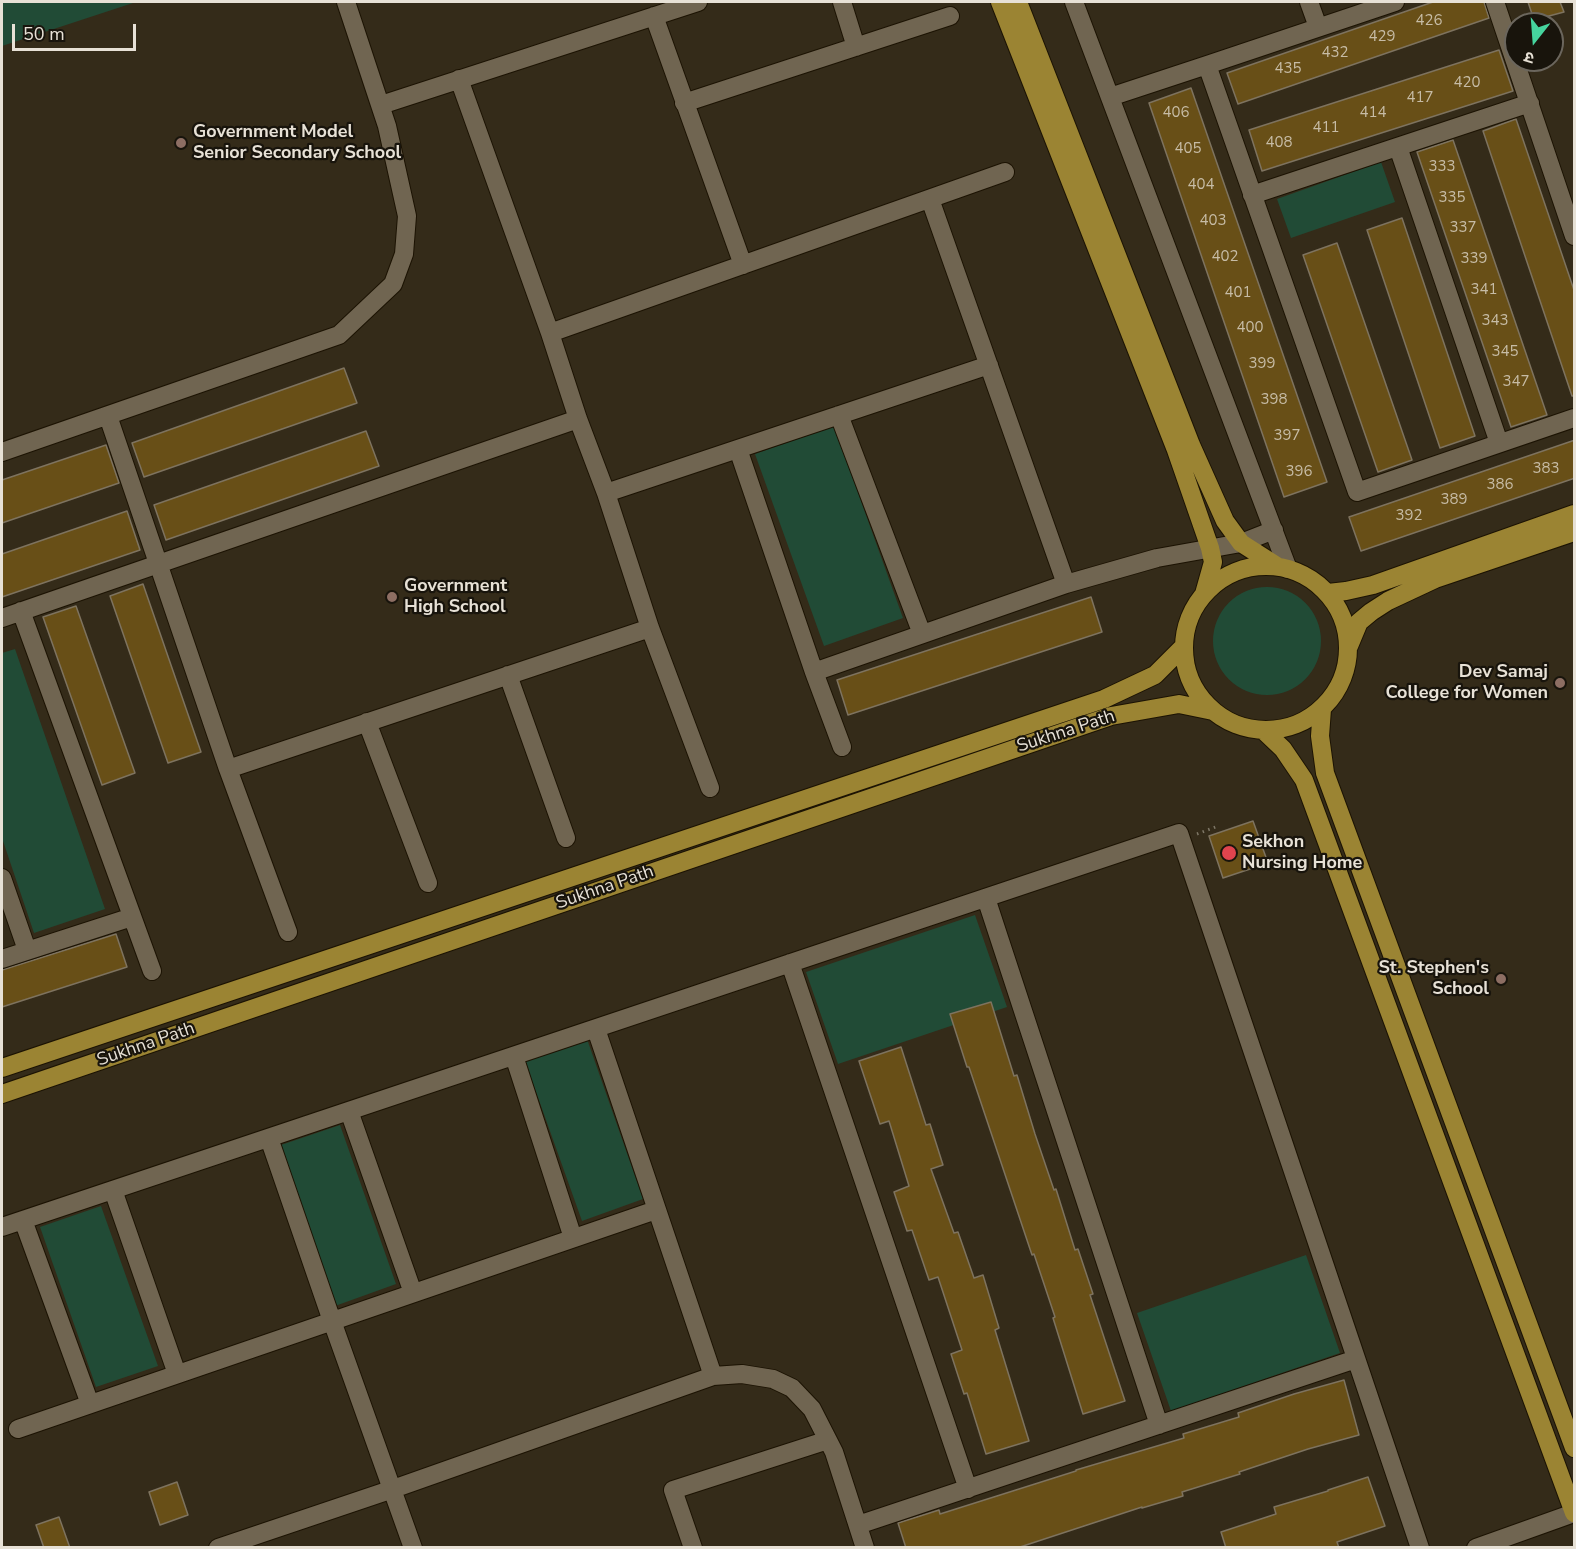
<!DOCTYPE html>
<meta charset="utf-8">
<style>
body{margin:0}
#map{position:relative;width:1576px;height:1549px;overflow:hidden;background:#342b19;font-family:"Nunito Sans","Noto Sans Devanagari",sans-serif}
canvas{display:block}
.frame{position:absolute;inset:0;border:3px solid #e7e1d6;pointer-events:none}
.north{position:absolute;left:1504px;top:12px;width:60px;height:60px;box-sizing:border-box;background:#18140c;border:2px solid #6b665d;border-radius:50%;rotate:197deg;font-size:16px;font-weight:700;line-height:24px;text-align:center;color:#e7e1d6}
.north::after{content:'';display:block;margin:auto;width:21px;height:27px;background:#46d49e;clip-path:polygon(50% 0,100% 100%,50% 72%,0 100%)}
.scale{position:absolute;left:12px;top:24px;width:124px;height:27px;box-sizing:border-box;border:3px solid #e7e1d6;border-top:0;padding-left:8px;font-size:18px;line-height:21px;white-space:nowrap;color:#e7e1d6;-webkit-text-stroke:4px #18140c;paint-order:stroke}
</style>
<div id="map">
<canvas width="1576" height="1549"></canvas>
<div class="frame"></div>
<div class="north">उ</div>
<div class="scale">50 m</div>
</div>
<script>
const c = document.querySelector('canvas').getContext('2d');
c.lineJoin = 'round';
function paint(path, color) { c.fillStyle = color; c.fill(path, 'evenodd'); }
const toPath = rows => new Path2D(rows.map(r => 'M' + r).join(''));
function stroke(path, color, width, dash) { c.strokeStyle = color; c.lineWidth = width; c.lineCap = dash ? 'butt' : 'round'; c.setLineDash(dash || []); c.stroke(path); }
function drawText(font, color, halo, rows, align = 'center') {
  c.font = font + ' "Nunito Sans",sans-serif'; c.lineWidth = 4.5; c.setLineDash([]); c.textBaseline = 'middle'; c.strokeStyle = halo; c.fillStyle = color; for (const [text, x, y, turn = 0] of rows) {
    c.save(); c.translate(x, y); c.rotate((+turn || 0) * Math.PI / 180); c.textAlign = isNaN(turn) ? turn : align; if (halo) c.strokeText(text, 0, 0); c.fillText(text, 0, 0); c.restore();
  }
}
paint(toPath([
 [2,2,136,2,2,46],
 [1381,162,1395,202,1291,238,1277,199],
 [834,426,903,618,824,646,755,454],
 '1213 641a54 54 0 1 1 108 0a54 54 0 1 1-108 0Z',
 [15,649,105,909,34,933,2,838,2,653],
 [975,915,1007,1007,838,1064,806,972],
 [587,1039,643,1199,582,1221,525,1061],
 [340,1125,396,1284,335,1306,278,1146],
 [101,1206,158,1366,96,1387,40,1227],
 [1306,1255,1340,1353,1171,1411,1137,1313]
]), '#214b36');
const building = toPath([
 [1433,2,1484,2,1489,18,1238,104,1227,73,1433,2],
 [1528,2,1560,2,1564,12,1534,20,1528,2],
 [1499,50,1513,91,1262,171,1249,130,1499,50],
 [1191,88,1327,482,1284,497,1149,103,1191,88],
 [1516,119,1575,293,1575,396,1572,396,1483,131,1516,119],
 [1453,140,1547,415,1511,427,1417,152,1453,140],
 [1402,218,1475,436,1440,448,1367,230,1402,218],
 [1337,243,1412,460,1378,472,1303,255,1337,243],
 [344,368,357,403,144,477,132,443,344,368],
 [366,431,379,466,166,540,154,505,366,431],
 [1575,440,1575,478,1361,551,1349,517,1575,440],
 [106,445,119,483,2,523,2,480,106,445],
 [127,511,140,550,2,597,2,554,127,511],
 [143,584,201,752,168,763,110,596,143,584],
 [1091,597,1102,632,848,715,837,680,1091,597],
 [76,606,135,773,102,785,43,617,76,606],
 [1253,821,1268,863,1223,878,1209,836,1253,821],
 [116,934,127,967,2,1007,2,970,116,934],
 [991,1002,1014,1076,1017,1075,1035,1134,1054,1190,1056,1189,1075,1250,1078,1249,1093,1294,1090,1295,1125,1401,1083,1414,1053,1318,1055,1317,1034,1254,1032,1255,969,1067,967,1067,950,1014,991,1002],
 [901,1047,926,1125,930,1124,943,1165,931,1169,954,1233,958,1232,974,1278,983,1275,999,1328,995,1330,1029,1441,986,1454,967,1393,964,1394,951,1354,962,1350,938,1277,929,1280,912,1230,907,1231,894,1192,909,1186,889,1121,880,1124,859,1061,901,1047],
 [1344,1380,1359,1435,1308,1449,1239,1472,1240,1474,1182,1492,1183,1496,1142,1508,1142,1507,1017,1548,906,1548,898,1523,939,1510,940,1514,1076,1471,1076,1470,1184,1438,1183,1434,1239,1417,1238,1413,1294,1394,1344,1380],
 [1368,1477,1385,1526,1337,1542,1339,1548,1226,1548,1221,1532,1276,1514,1274,1507,1328,1491,1328,1490,1368,1477],
 [177,1482,188,1515,160,1525,149,1492,177,1482],
 [59,1517,70,1548,44,1548,36,1525,59,1517]
]);
paint(building, '#684f17');
stroke(building, '#7e735f', 1.5);
const minor = toPath([
 [842,2,856,47],
 [1074,2,1288,569],
 [1309,2,1318,27],
 [1495,2,1574,236],
 [654,16,743,265],
 [1207,65,1357,492,1574,418],
 [459,79,550,333,578,419,606,493,650,628,710,788],
 [1110,97,1207,65,1395,2],
 [684,103,950,16],
 [381,105,698,2],
 [1398,147,1499,443],
 [1252,195,1530,103],
 [930,199,1066,584],
 [550,333,1005,172],
 [839,415,922,634],
 [108,416,228,769,288,932],
 [738,449,814,672,842,747],
 [2,452,339,335,393,284,404,254,407,216,387,126,346,2],
 [606,493,989,365],
 [21,611,152,971],
 [2,618,578,419],
 [814,672,1066,584,1157,558,1241,543,1274,530],
 [508,675,566,838],
 [367,722,428,883],
 [228,769,650,628],
 [2,878,27,950],
 [986,898,1159,1425],
 [2,959,132,917],
 [790,963,968,1489],
 [596,1029,713,1376],
 [514,1056,573,1238],
 [349,1111,413,1293],
 [269,1138,332,1321,413,1548],
 [113,1190,177,1374],
 [23,1220,90,1404],
 [2,1227,1179,833,1420,1548],
 [18,1429,656,1210],
 [858,1525,1356,1359],
 [218,1548,393,1489,713,1376,742,1374,773,1379,792,1388,812,1409,834,1452,865,1548],
 [693,1548,673,1490,828,1440],
 [1476,1548,1574,1513]
]);
const major = toPath([
 [1000,2,1176,450,1210,548,1213,562,1204,594],
 [1018,2,1191,445,1225,521,1241,543,1277,566],
 '1184 648a82 82 0 1 1 164 0a82 82 0 1 1-164 0Z',
 [1328,593,1346,591,1373,585,1574,514],
 [1349,646,1359,622,1371,612,1388,601,1435,579,1574,532],
 [1322,709,1320,736,1325,773,1574,1448],
 [1263,730,1283,749,1304,780,1574,1513],
 [2,1068,1104,699,1155,675,1184,646],
 [2,1094,1111,716,1179,704,1213,711]
]);
stroke(minor, '#1c1303', 20);
stroke(major, '#1c1303', 20);
stroke(toPath([
 [1197,834,1218,826]
]), '#7e7767', 3, [1.5, 4.5]);
stroke(minor, '#706551', 18);
stroke(major, '#9b8433', 18);
for (const [x, y, r, color] of [
 [181,143,6,"#8d6e63"],
 [392,597,6,"#8d6e63"],
 [1560,683,6,"#8d6e63"],
 [1229,853,8,"#e0444e"],
 [1501,979,6,"#8d6e63"]
]) { const dot = new Path2D(); dot.arc(x, y, r, 0, 2 * Math.PI); c.fillStyle = color; c.fill(dot); stroke(dot, '#18140c', 2); }
drawText('15px', '#c7bca6', null, [
 ["426",1429,21],
 ["429",1382,37],
 ["432",1335,53],
 ["435",1288,69],
 ["420",1467,83],
 ["417",1420,98],
 ["406",1176,113],
 ["414",1373,113],
 ["411",1326,128],
 ["408",1279,143],
 ["405",1188,149],
 ["333",1442,167],
 ["404",1201,185],
 ["335",1452,198],
 ["403",1213,221],
 ["337",1463,228],
 ["402",1225,257],
 ["339",1474,259],
 ["341",1484,290],
 ["401",1238,293],
 ["343",1495,321],
 ["400",1250,328],
 ["345",1505,352],
 ["399",1262,364],
 ["347",1516,382],
 ["398",1274,400],
 ["397",1287,436],
 ["383",1546,469],
 ["396",1299,472],
 ["386",1500,485],
 ["389",1454,500],
 ["392",1409,516]
]);
drawText('bold 18px', '#e7e1d6', '#18140c', [
 ["Government Model",193,133],
 ["Senior Secondary School",193,154],
 ["Government",404,587],
 ["High School",404,608],
 ["Dev Samaj",1548,673,"right"],
 ["College for Women",1548,694,"right"],
 ["Sekhon",1242,843],
 ["Nursing Home",1242,864],
 ["St. Stephen's",1489,969,"right"],
 ["School",1489,990,"right"]
], 'left');
drawText('18px', '#e7e1d6', '#18140c', [
 ["Sukhna Path",1066,732,-18],
 ["Sukhna Path",605,888,-19],
 ["Sukhna Path",146,1045,-19]
]);
</script>
